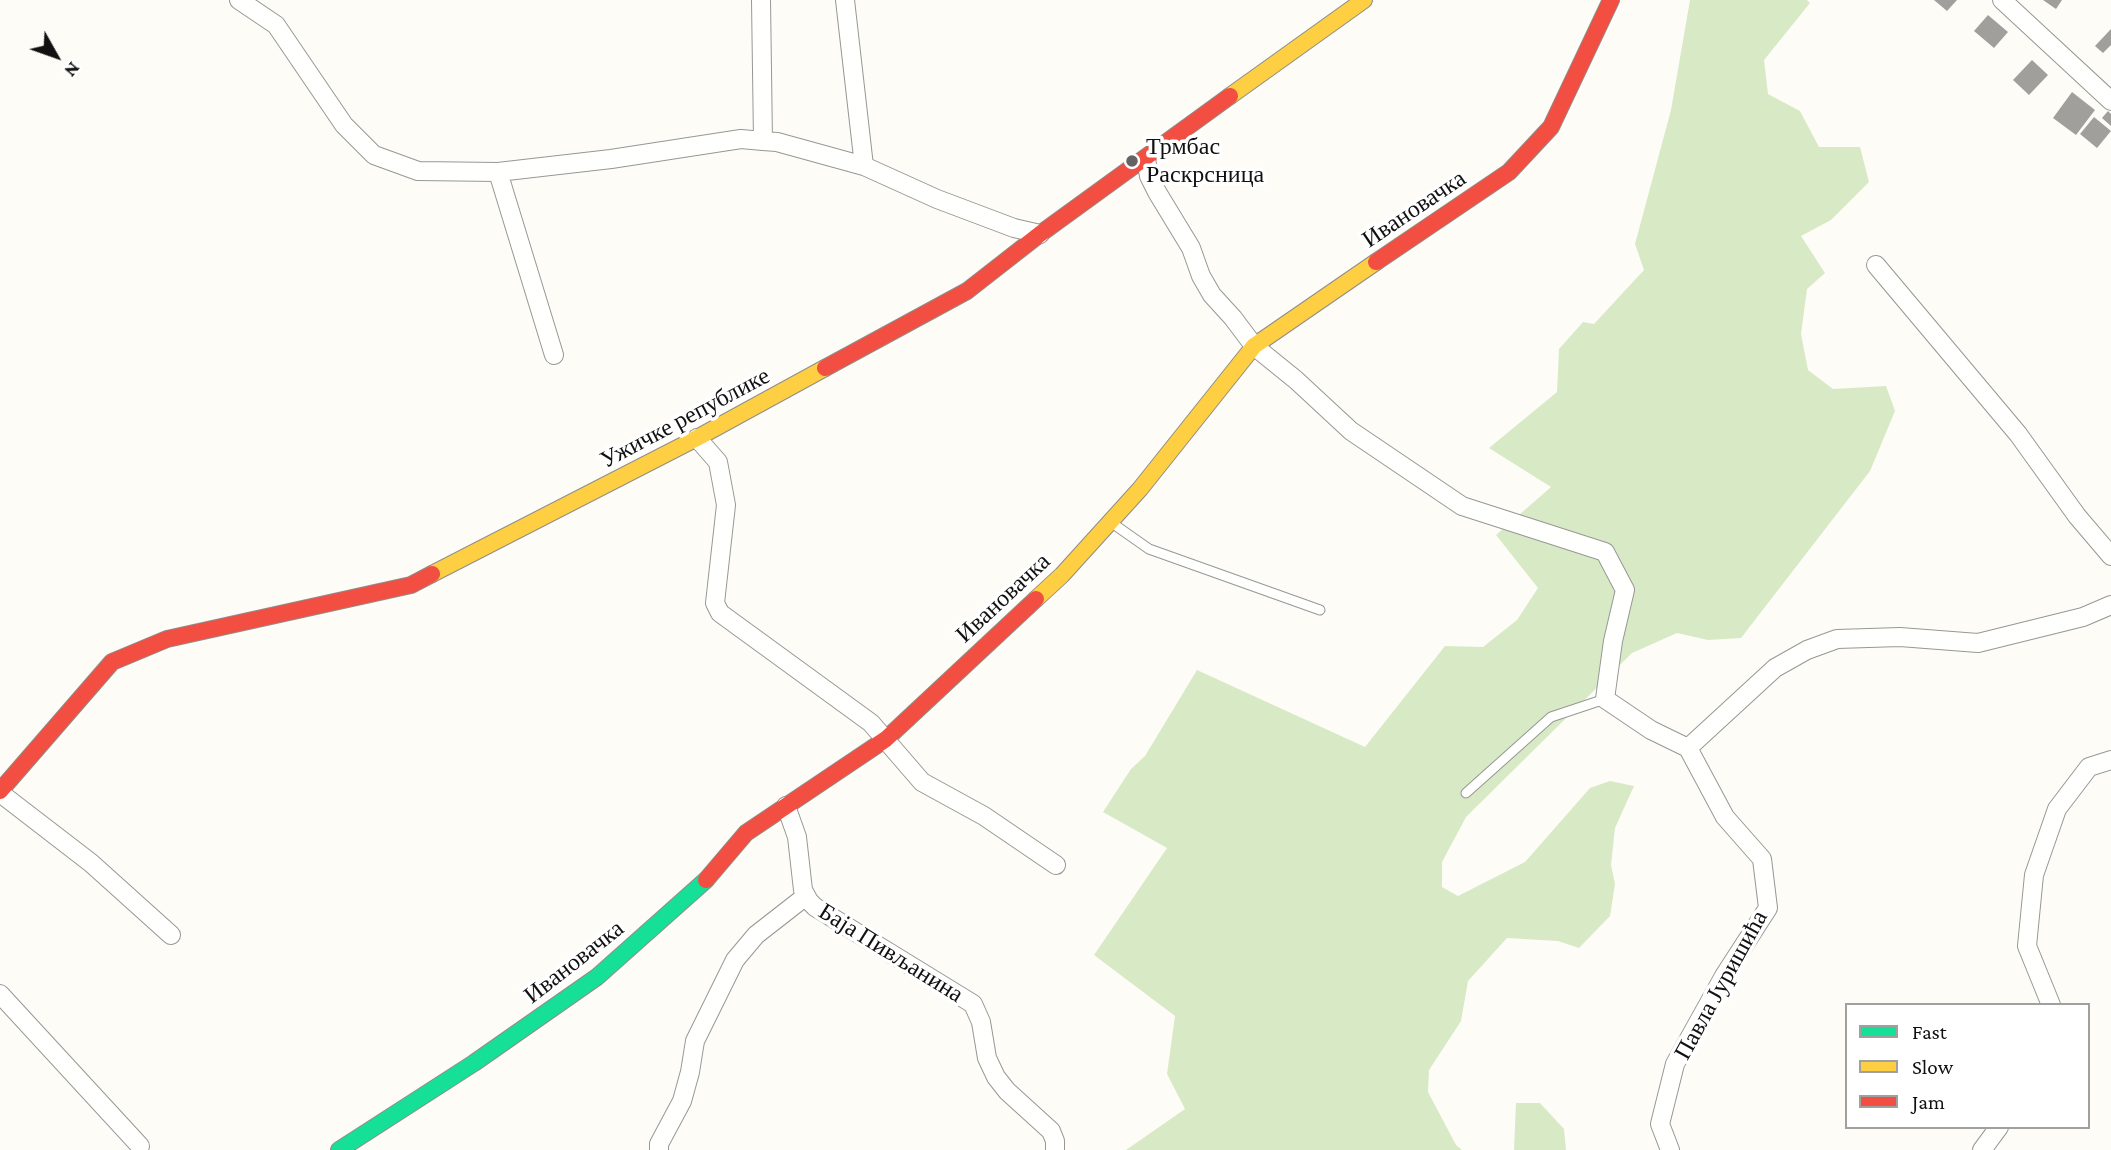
<!DOCTYPE html>
<meta charset="utf-8">
<style>
body{margin:0}
#map{position:relative;width:2111px;height:1150px;overflow:hidden;background:#fdfcf7;font-family:"Crimson Pro",serif}
canvas{display:block}
.legend{position:absolute;left:1845px;top:1003px;width:245px;height:126px;box-sizing:border-box;background:#fff;border:2px solid #a0a0a0;margin:0;padding:9px 12px;list-style:none;font-size:21px;color:#111}
.legend li{display:flex;align-items:center;gap:14px;height:35px}
.legend b{width:35px;border:2px solid #a0a0a0}
.north{position:absolute;left:21px;top:21px;width:70px;height:70px;-webkit-text-stroke:5px #fff;paint-order:stroke;rotate:130deg;font-size:19px;font-weight:700;line-height:28px;text-align:center;color:#111}
.north::after{content:'';display:block;margin:auto;width:24px;height:32px;background:#111;clip-path:polygon(50% 0,100% 100%,50% 72%,0 100%)}
</style>
<div id="map">
<canvas width="2111" height="1150"></canvas>
<ul class="legend">
<li><b style="height:9px;background:#16e098"></b>Fast</li>
<li><b style="height:9px;background:#ffcf43"></b>Slow</li>
<li><b style="height:9px;background:#f24e42"></b>Jam</li>
</ul>
<div class="north">N</div>
</div>
<script>
const c = document.querySelector('canvas').getContext('2d');
c.lineJoin = 'round';
function paint(path, color) { c.fillStyle = color; c.fill(path, 'evenodd'); }
const toPath = rows => new Path2D(rows.map(r => 'M' + r).join(''));
function stroke(path, color, width, dash) { c.strokeStyle = color; c.lineWidth = width; c.lineCap = dash ? 'butt' : 'round'; c.setLineDash(dash || []); c.stroke(path); }
function drawText(font, color, halo, rows, align = 'center') {
  c.font = font + ' "Crimson Pro",serif'; c.lineWidth = 7; c.setLineDash([]); c.textBaseline = 'middle'; c.strokeStyle = halo; c.fillStyle = color; for (const [text, x, y, turn = 0] of rows) {
    c.save(); c.translate(x, y); c.rotate((+turn || 0) * Math.PI / 180); c.textAlign = isNaN(turn) ? turn : align; if (halo) c.strokeText(text, 0, 0); c.fillText(text, 0, 0); c.restore();
  }
}
paint(toPath([
 [1690,0,1807,0,1810,3,1764,60,1768,94,1800,111,1819,147,1860,147,1869,182,1831,220,1801,236,1825,273,1807,289,1801,334,1808,370,1833,389,1886,386,1895,411,1870,471,1741,638,1708,640,1677,633,1632,653,1466,817,1442,862,1442,887,1458,896,1525,862,1590,788,1610,781,1634,786,1615,828,1611,865,1615,884,1610,916,1579,948,1558,941,1507,938,1468,981,1461,1021,1429,1070,1428,1092,1456,1145,1462,1150,1126,1150,1185,1109,1167,1074,1175,1016,1094,955,1167,848,1103,812,1131,769,1145,756,1197,670,1365,747,1445,646,1483,647,1517,620,1538,588,1496,535,1551,487,1489,448,1557,392,1559,349,1583,322,1594,324,1644,270,1635,244,1671,110],
 [1516,1103,1540,1103,1564,1129,1566,1150,1514,1150]
]), '#d8eac5');
paint(toPath([
 [1934,0,1957,0,1947,11],
 [2043,0,2062,0,2056,9],
 [1988,15,2008,32,1994,48,1974,31],
 [2111,29,2111,45,2103,53,2095,46],
 [2032,60,2048,75,2029,95,2013,80],
 [2072,92,2095,110,2076,135,2053,118],
 [2108,111,2111,114,2111,126,2102,118],
 [2094,117,2111,131,2097,148,2080,134]
]), '#a19f9c');
const lane = toPath([
 [1112,523,1149,549,1320,610],
 [1466,793,1551,717,1605,699]
]);
const street = toPath([
 [239,0,276,25,344,125,374,155,418,171,498,172,611,159,741,139,763,141,777,142,864,166,937,199,1014,228,1040,234],
 [761,0,763,141],
 [845,0,864,166],
 [2002,0,2111,101],
 [1146,159,1149,176,1157,192,1191,248,1201,276,1212,295,1233,318,1254,346,1296,380,1351,431,1462,506,1605,552,1625,590,1613,641,1605,699,1651,730,1688,748,1725,817,1762,859,1768,908,1724,976,1675,1064,1660,1124,1670,1150],
 [498,172,554,355],
 [1876,265,2018,434,2077,516,2111,556],
 [697,438,718,462,726,505,715,603,720,613,871,723,922,782,984,816,1056,865],
 [1688,748,1775,668,1807,650,1837,639,1900,637,1978,643,2083,617,2111,605],
 [0,793,91,863,171,935],
 [786,806,797,837,803,890,809,901,815,907,973,1004,981,1022,987,1058,996,1077,1007,1091,1051,1131,1055,1141,1055,1150],
 [0,994,140,1146],
 [2051,1005,2027,946,2034,875,2057,809,2089,767,2111,760],
 [659,1150,659,1144,682,1101,690,1072,695,1041,735,960,756,935,806,896],
 [1982,1150,1999,1127]
]);
const fast = toPath([
 [339,1150,474,1063,597,977,706,880]
]);
const slow = toPath([
 [1230,96,1364,0],
 [432,574,697,438,825,368],
 [1036,599,1062,575,1140,489,1254,346,1376,262]
]);
const jam = toPath([
 [1376,262,1509,172,1551,127,1611,0],
 [825,368,967,291,1040,234,1230,96],
 [0,791,112,662,167,639,411,585,432,574],
 [706,880,746,833,886,739,1036,599]
]);
stroke(lane, '#979795', 11);
stroke(street, '#979795', 20);
stroke(fast, '#8e8d8b', 18);
stroke(slow, '#8e8d8b', 18);
stroke(jam, '#8e8d8b', 18);
stroke(lane, '#fffffe', 9);
stroke(street, '#fffffe', 18);
stroke(fast, '#16e098', 16);
stroke(slow, '#ffcf43', 16);
stroke(jam, '#f24e42', 16);
for (const [x, y, r, color] of [
 [1132,161,7,"#646362"]
]) { const dot = new Path2D(); dot.arc(x, y, r, 0, 2 * Math.PI); c.fillStyle = color; c.fill(dot); stroke(dot, '#fff', 2.5); }
drawText('24px', '#111', '#fff', [
 ["Трмбас",1146,147],
 ["Раскрсница",1146,175]
], 'left');
drawText('24px', '#111', '#fff', [
 ["Ивановачка",1414,209,-34],
 ["Ужичке републике",685,418,-28],
 ["Ивановачка",1003,598,-43],
 ["Баја Пивљанина",891,953,32],
 ["Ивановачка",574,962,-38],
 ["Павла Јуришића",1721,985,-61]
]);
</script>
